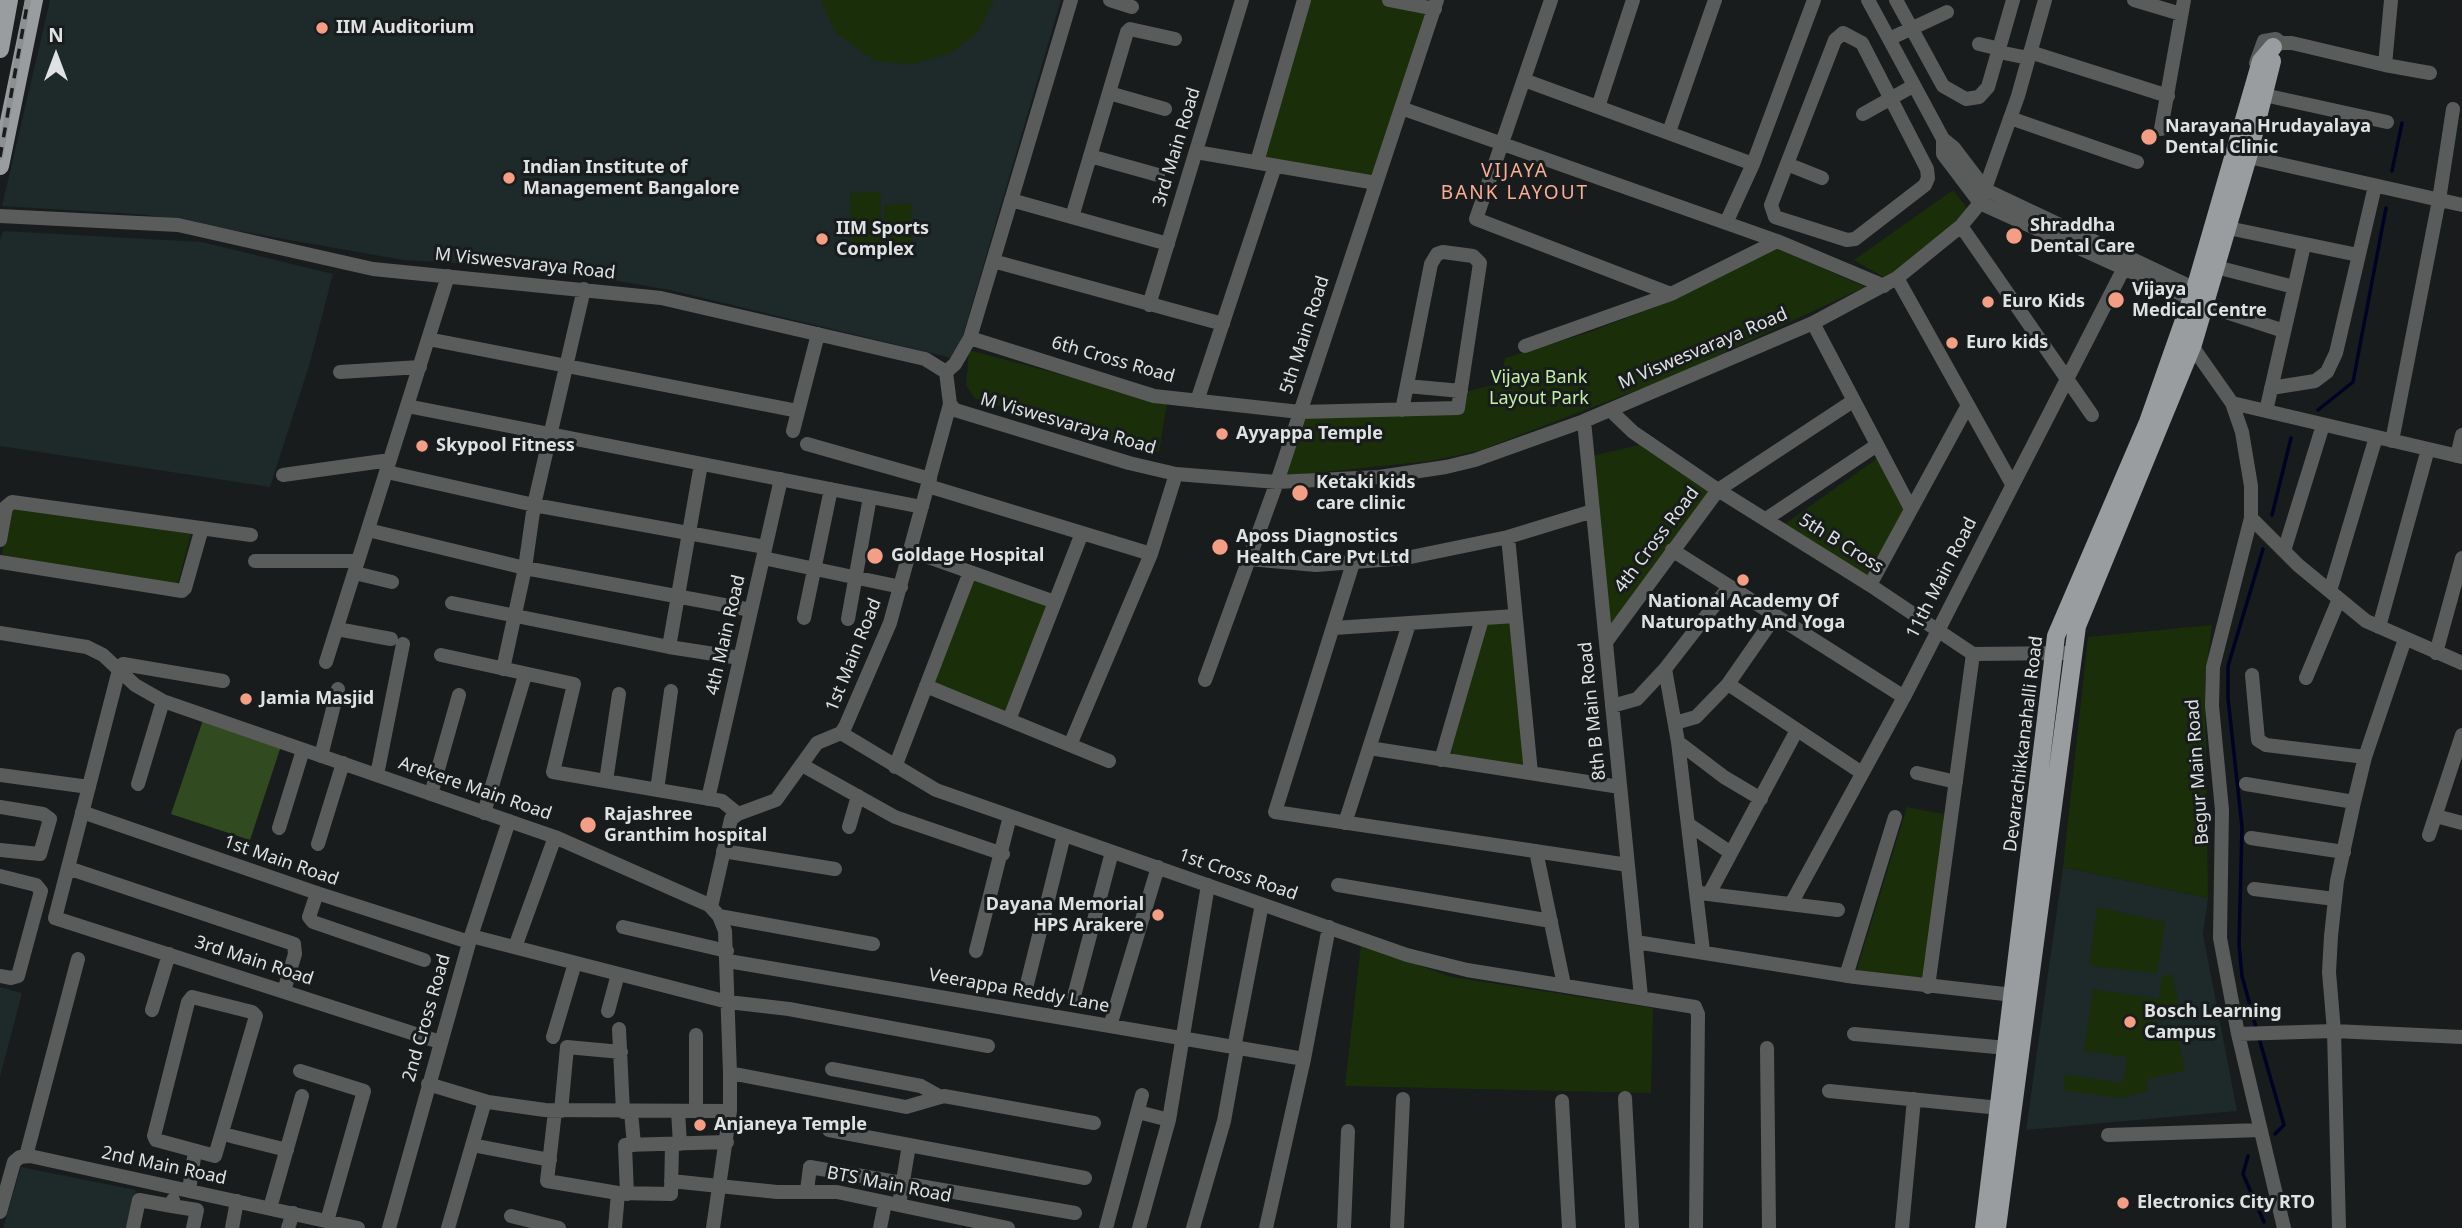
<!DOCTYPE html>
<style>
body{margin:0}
#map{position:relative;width:2462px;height:1228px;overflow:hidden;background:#181c1c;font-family:"Noto Sans",sans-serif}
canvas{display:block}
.north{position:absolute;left:21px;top:21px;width:70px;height:70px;-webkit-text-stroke:5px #181c1c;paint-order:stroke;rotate:0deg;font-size:19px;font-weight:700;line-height:28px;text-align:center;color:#dfe2e2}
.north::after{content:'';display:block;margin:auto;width:24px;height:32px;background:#dfe2e2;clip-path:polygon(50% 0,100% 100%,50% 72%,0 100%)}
</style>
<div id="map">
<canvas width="2462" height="1228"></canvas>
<div class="north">N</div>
</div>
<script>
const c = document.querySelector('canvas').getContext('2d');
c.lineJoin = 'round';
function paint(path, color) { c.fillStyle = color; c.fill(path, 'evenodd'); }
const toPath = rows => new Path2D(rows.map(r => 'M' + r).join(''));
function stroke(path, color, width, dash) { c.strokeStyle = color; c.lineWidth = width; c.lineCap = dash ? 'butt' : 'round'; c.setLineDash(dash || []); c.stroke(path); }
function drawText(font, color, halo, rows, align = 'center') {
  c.font = font + ' "Noto Sans",sans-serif'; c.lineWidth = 6; c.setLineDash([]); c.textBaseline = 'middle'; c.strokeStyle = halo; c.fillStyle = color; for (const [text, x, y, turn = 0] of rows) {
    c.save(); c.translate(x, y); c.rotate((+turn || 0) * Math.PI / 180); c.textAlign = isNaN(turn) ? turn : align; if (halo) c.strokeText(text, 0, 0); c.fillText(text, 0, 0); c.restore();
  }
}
paint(toPath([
 [50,0,1061,0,956,359,670,290,588,276,506,266,403,260,148,215,2,206],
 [3,231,202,242,333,274,309,366,270,487,0,446,0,240],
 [2063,867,2208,898,2203,934,2237,1111,2026,1130],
 [0,987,22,993,0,1077],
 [21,1167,136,1190,128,1228,3,1228]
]), '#1e2929');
paint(toPath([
 [821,0,994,0,978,32,949,54,912,64,875,61,835,32],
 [1304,0,1389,0,1435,9,1376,183,1257,162],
 [1953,190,1967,208,1948,230,1887,279,1854,260],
 [880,192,882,251,852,252,850,193],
 [911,203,913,248,886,249,884,205],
 [1776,248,1865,287,1674,376,1481,450,1431,461,1284,476,1302,416,1461,412,1469,391,1500,383,1505,358,1590,332,1681,297],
 [969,350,1167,403,1159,452,1109,441,974,398,966,385],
 [1648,443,1718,490,1606,642,1588,457],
 [1882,455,1911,509,1870,585,1779,528],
 [10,507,191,534,177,586,2,555],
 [970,572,1055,602,1009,720,926,686],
 [1515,616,1531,773,1441,760,1482,619],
 [2212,625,2205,681,2208,898,2063,867,2088,637],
 [1907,807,1948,815,1928,982,1856,972],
 [2097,907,2165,922,2157,973,2089,966],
 [1361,945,1452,977,1653,1008,1651,1093,1345,1086],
 [2172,974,2181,1016,2146,1024,2150,1039,2177,1033,2185,1071,2146,1079,2148,1091,2121,1098,2063,1090,2065,1075,2123,1083,2127,1057,2084,1051,2093,989,2159,999,2162,976]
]), '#1a2e0a');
paint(toPath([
 [203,720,281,746,250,840,171,814]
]), '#324a20');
stroke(toPath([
 [2392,171,2402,123],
 [2318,410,2353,382,2386,208],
 [2272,515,2291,438],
 [2257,1031,2242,976,2239,944,2242,827,2228,698,2228,666,2263,549],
 [2259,1038,2284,1125,2275,1134],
 [2248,1156,2243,1174,2264,1222]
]), '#000324', 3.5);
stroke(toPath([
 [1110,0,1132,7],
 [1389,0,1435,9],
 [1551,0,1476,219,1671,294,1777,241],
 [1868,0,1943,139,1954,148,1986,190,2204,293],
 [1896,0,1943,86,1966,99,1979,97,1988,87,2013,0],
 [2134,0,2181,14],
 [1843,33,1862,43,1927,169,1928,178,1925,185,1855,239,1847,240,1775,217,1771,205,1835,40,1843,33],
 [1889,39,1947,12],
 [1979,44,2000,49],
 [2273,47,2281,43,2292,43,2385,65,2391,0],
 [1999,52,2028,58],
 [2030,52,2168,96],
 [2256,63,2264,41,2276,39,2281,43],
 [2385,65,2430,73],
 [1524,80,1753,164],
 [1109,93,1165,109],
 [2264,95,2387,122],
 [1598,107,1633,0],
 [1401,108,1777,241,1884,286],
 [1863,114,1913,86],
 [2010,118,2137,162],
 [2161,129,2184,0],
 [1669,132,1715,0],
 [1943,139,1943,154,1980,203,2205,305,2284,331],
 [1196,152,1376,183],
 [2240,155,2462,205],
 [1090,156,1158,175],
 [1257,162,1304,0],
 [1787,164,1822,178],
 [1011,200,1168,244],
 [0,216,178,225,373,269,661,298,925,359,946,372,950,404,955,410,1129,463,1176,474,1277,482,1379,477,1446,467,1475,460,1584,421,1813,323,1897,278,1961,226,1980,203,2018,96,2045,0],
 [1072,217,1127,32,1130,29,1175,39],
 [1726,223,1753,164,1814,0],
 [1961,226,2092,415],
 [2228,228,2358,255],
 [993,261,1223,324],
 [2216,267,2294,287],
 [1897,278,2012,484],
 [1149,305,1242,0],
 [1813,323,1911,509],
 [970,338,1154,396,1300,412,1458,408,1480,263,1473,256,1443,252,1437,254,1431,264,1402,410],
 [428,339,798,411],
 [2187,339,2232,403,2242,432,2251,486,2251,518,2213,667,2212,706,2222,810,2220,938,2238,1034,2284,1228],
 [1525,346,1671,294],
 [340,372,420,367],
 [946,372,955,364,970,338,1071,0],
 [1407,386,1461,391],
 [2271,388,2315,381,2327,372,2336,353,2375,186],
 [1197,401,1275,166],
 [2232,403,2462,457],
 [407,406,922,507],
 [1610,410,1633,432,1718,490,1870,585,1973,654,2071,653],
 [2266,411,2304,245],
 [1584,421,1641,997],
 [793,431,818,334],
 [2392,441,2439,200,2453,109],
 [807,444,930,479],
 [2457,456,2462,435],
 [387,472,534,505,765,547],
 [283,475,390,460],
 [928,486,1151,554],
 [2251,518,2298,565,2366,621,2462,663],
 [1766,519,1877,445],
 [368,530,525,568,751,610],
 [1508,537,1531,773],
 [0,540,6,507,12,502,251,535],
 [1672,550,1904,697],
 [911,551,1055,602],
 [2284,551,2323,425],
 [763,558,901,587],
 [1249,559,1316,565,1406,558,1508,537,1593,511],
 [255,561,358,561],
 [0,562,182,591,185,588,202,528],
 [1353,563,1275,812,1628,865],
 [355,573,392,582],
 [1870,585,1968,405],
 [2330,591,2376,437],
 [452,603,669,647,740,658],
 [804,618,831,489],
 [848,619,870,497],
 [2379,627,2428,449],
 [1334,628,1515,616],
 [337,629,391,639],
 [0,633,87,647,103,655,135,685,163,701,555,837,709,905,719,916,725,931,730,1073,730,1111,713,1228],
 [1606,642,1718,490,1853,401],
 [669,647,701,464],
 [2436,653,2462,558],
 [441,655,574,684,553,772,722,801,738,814],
 [326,662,448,276],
 [117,668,123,664,223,681],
 [503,669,525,568,534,505,584,289],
 [1665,669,1678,742,1703,951],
 [119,670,55,918,440,1042],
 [2252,675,2258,740,2266,745,2365,757],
 [2306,678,2339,599],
 [1205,680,1277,482,1437,0],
 [1728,684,1862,773],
 [926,686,1109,761],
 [1612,706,1637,699,1665,669,1728,588],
 [1009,720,1082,533],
 [1675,723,1696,717,1728,684,1776,615],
 [841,733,936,790,1407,955,1467,970,1695,1007,1698,1014,1696,1228],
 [1678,742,1724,777,1761,799],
 [1070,745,1151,554,1176,474],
 [1369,748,1620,787],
 [321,756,338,689],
 [1441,760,1482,619],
 [802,765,895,817,1003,854],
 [895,767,970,572],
 [1917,773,1956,782],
 [0,775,89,787],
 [377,775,403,644],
 [606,781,619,694],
 [138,784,163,701],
 [2246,784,2354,802],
 [657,790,671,691],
 [431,794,459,695],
 [708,799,781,479],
 [0,807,43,814,50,819,40,854,0,850],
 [82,812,317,893,469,942],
 [484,813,525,675],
 [2436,816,2462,823],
 [1345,823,1409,624],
 [1688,824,1731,853],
 [849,827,858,796],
 [279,828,303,750],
 [2429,835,2462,735],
 [2251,838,2344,852],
 [318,844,343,763],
 [723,851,835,869],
 [1536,851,1564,985],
 [68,868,294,944,295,954,284,991],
 [0,876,36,885,41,891,18,976,11,978,0,976],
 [1338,885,1551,921],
 [2254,889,2335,899],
 [317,893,309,917,313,922,424,960],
 [1700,893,1838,910],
 [1709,894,1797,730],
 [1791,904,1904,697,2124,268],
 [711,907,731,819,738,814,776,800,817,743,841,733,845,727,890,623,950,404],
 [719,916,873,944],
 [623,927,727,951],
 [471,936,728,1002,789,1009,988,1046],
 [1636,942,1855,977,2022,996],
 [515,947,555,837],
 [976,951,1010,816],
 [728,961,1304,1059],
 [1846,976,1895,817],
 [1928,987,1973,654],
 [1026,988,1064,835],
 [1074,996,1112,852],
 [192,997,252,1012,256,1016,215,1156,156,1140,154,1136,188,1002,192,997],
 [152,1010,169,954],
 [608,1011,618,974],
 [1110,1026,1158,867],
 [619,1029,623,1112],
 [1854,1034,2007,1048],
 [2238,1034,2334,1031,2462,1037],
 [696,1035,696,1111],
 [553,1037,575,963],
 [1234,1048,1262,904],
 [1767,1048,1769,1228],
 [832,1069,921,1086,939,1096],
 [300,1071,364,1091,327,1221],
 [730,1073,906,1107,944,1096,1094,1123],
 [428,1084,488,1102,545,1110,730,1111],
 [1829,1091,2000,1108],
 [1625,1098,1632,1228],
 [1562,1101,1569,1228],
 [555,1111,547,1181,618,1193,671,1194,672,1144],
 [561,1111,567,1047,621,1052],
 [678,1111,680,1144],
 [631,1112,634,1145],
 [1138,1112,1169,1120],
 [829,1130,1085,1178],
 [2108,1135,2261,1130],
 [231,1136,287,1150],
 [472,1145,550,1160],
 [26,1156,78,959],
 [671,1181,777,1192,837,1192,1008,1228],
 [189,1190,195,1151],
 [807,1190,810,1167,1075,1213],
 [627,1194,625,1145,727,1142],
 [173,1200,172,1206,197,1210,193,1228],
 [899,1205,909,1145],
 [270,1208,302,1096],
 [0,1212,14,1162,20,1157,30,1156,358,1228],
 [511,1216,559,1228],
 [133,1228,139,1200,172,1206],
 [232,1228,237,1201],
 [288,1228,293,1213],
 [389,1228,471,936,509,821],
 [448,1228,485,1101],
 [615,1228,618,1193],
 [880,1228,885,1203],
 [1106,1228,1142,1095],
 [1139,1228,1169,1120,1208,885],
 [1193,1228,1224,1121,1237,1049],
 [1266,1228,1304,1059,1329,927],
 [1344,1228,1348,1131],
 [1397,1228,1403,1099],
 [1902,1228,1914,1099],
 [2339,1228,2334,1031,2329,972,2331,936,2337,881,2354,802,2365,757,2405,639]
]), '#5a5c5c', 14);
stroke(toPath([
 [0,49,9,0],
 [0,166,34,0],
 [1984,1228,2056,636,2148,422,2195,289,2261,61,2273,47],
 [1997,1228,2077,626,2193,344,2248,157,2272,61]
]), '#9a9d9f', 18);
const rail = toPath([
 [0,157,28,0]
]);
stroke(rail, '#8c9090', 6);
stroke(rail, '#181c1c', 3.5, [10]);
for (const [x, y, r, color] of [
 [322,28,7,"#f49e86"],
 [2149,137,9,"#f49e86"],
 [509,178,7,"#f49e86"],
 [2014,236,9,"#f49e86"],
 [822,239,7,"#f49e86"],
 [2116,300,9,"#f49e86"],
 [1988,302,7,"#f49e86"],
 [1952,343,7,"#f49e86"],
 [1222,434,7,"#f49e86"],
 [422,446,7,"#f49e86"],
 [1300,493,9,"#f49e86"],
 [1220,547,9,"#f49e86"],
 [875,556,9,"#f49e86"],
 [1743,580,7,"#f49e86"],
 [246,699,7,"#f49e86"],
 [588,825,9,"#f49e86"],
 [1158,915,7,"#f49e86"],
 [2130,1022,7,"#f49e86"],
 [700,1125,7,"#f49e86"],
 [2123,1203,7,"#f49e86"]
]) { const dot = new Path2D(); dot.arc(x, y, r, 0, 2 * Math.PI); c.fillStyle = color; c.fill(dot); stroke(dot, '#181c1c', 2.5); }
drawText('bold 18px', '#dfe2e2', '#181c1c', [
 ["IIM Auditorium",336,28],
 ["Narayana Hrudayalaya",2165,127],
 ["Dental Clinic",2165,148],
 ["Indian Institute of",523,168],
 ["Management Bangalore",523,189],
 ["Shraddha",2030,226],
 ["Dental Care",2030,247],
 ["IIM Sports",836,229],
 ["Complex",836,250],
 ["Vijaya",2132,290],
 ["Medical Centre",2132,311],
 ["Euro Kids",2002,302],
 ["Euro kids",1966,343],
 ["Ayyappa Temple",1236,434],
 ["Skypool Fitness",436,446],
 ["Ketaki kids",1316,483],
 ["care clinic",1316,504],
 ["Aposs Diagnostics",1236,537],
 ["Health Care Pvt Ltd",1236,558],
 ["Goldage Hospital",891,556],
 ["National Academy Of",1743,602,"center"],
 ["Naturopathy And Yoga",1743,623,"center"],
 ["Jamia Masjid",260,699],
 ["Rajashree",604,815],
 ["Granthim hospital",604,836],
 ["Dayana Memorial",1144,905,"right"],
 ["HPS Arakere",1144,926,"right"],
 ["Bosch Learning",2144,1012],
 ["Campus",2144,1033],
 ["Anjaneya Temple",714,1125],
 ["Electronics City RTO",2137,1203]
], 'left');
drawText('18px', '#dfe2e2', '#181c1c', [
 ["3rd Main Road",1177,147,-73],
 ["M Viswesvaraya Road",525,264,6],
 ["5th Main Road",1305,335,-72],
 ["M Viswesvaraya Road",1703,349,-23],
 ["6th Cross Road",1113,360,16],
 ["M Viswesvaraya Road",1068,424,16],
 ["4th Cross Road",1657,540,-53],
 ["5th B Cross",1841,544,32],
 ["11th Main Road",1942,578,-63],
 ["4th Main Road",726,635,-77],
 ["1st Main Road",854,655,-68],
 ["8th B Main Road",1593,711,-96],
 ["Devarachikkanahalli Road",2024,744,-83],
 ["Begur Main Road",2198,772,-94],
 ["Arekere Main Road",475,789,19],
 ["1st Main Road",281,861,19],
 ["1st Cross Road",1238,875,19],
 ["3rd Main Road",254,961,18],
 ["Veerappa Reddy Lane",1019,991,10],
 ["2nd Cross Road",427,1018,-74],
 ["2nd Main Road",164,1166,12],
 ["BTS Main Road",889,1185,11]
]);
drawText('18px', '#c3eea8', '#181c1c', [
 ["Vijaya Bank",1539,378],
 ["Layout Park",1539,399]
]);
c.letterSpacing = '2px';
drawText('19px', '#fdad96', '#181c1c', [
 ["VIJAYA",1515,172],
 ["BANK LAYOUT",1515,194]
]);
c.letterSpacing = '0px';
</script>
